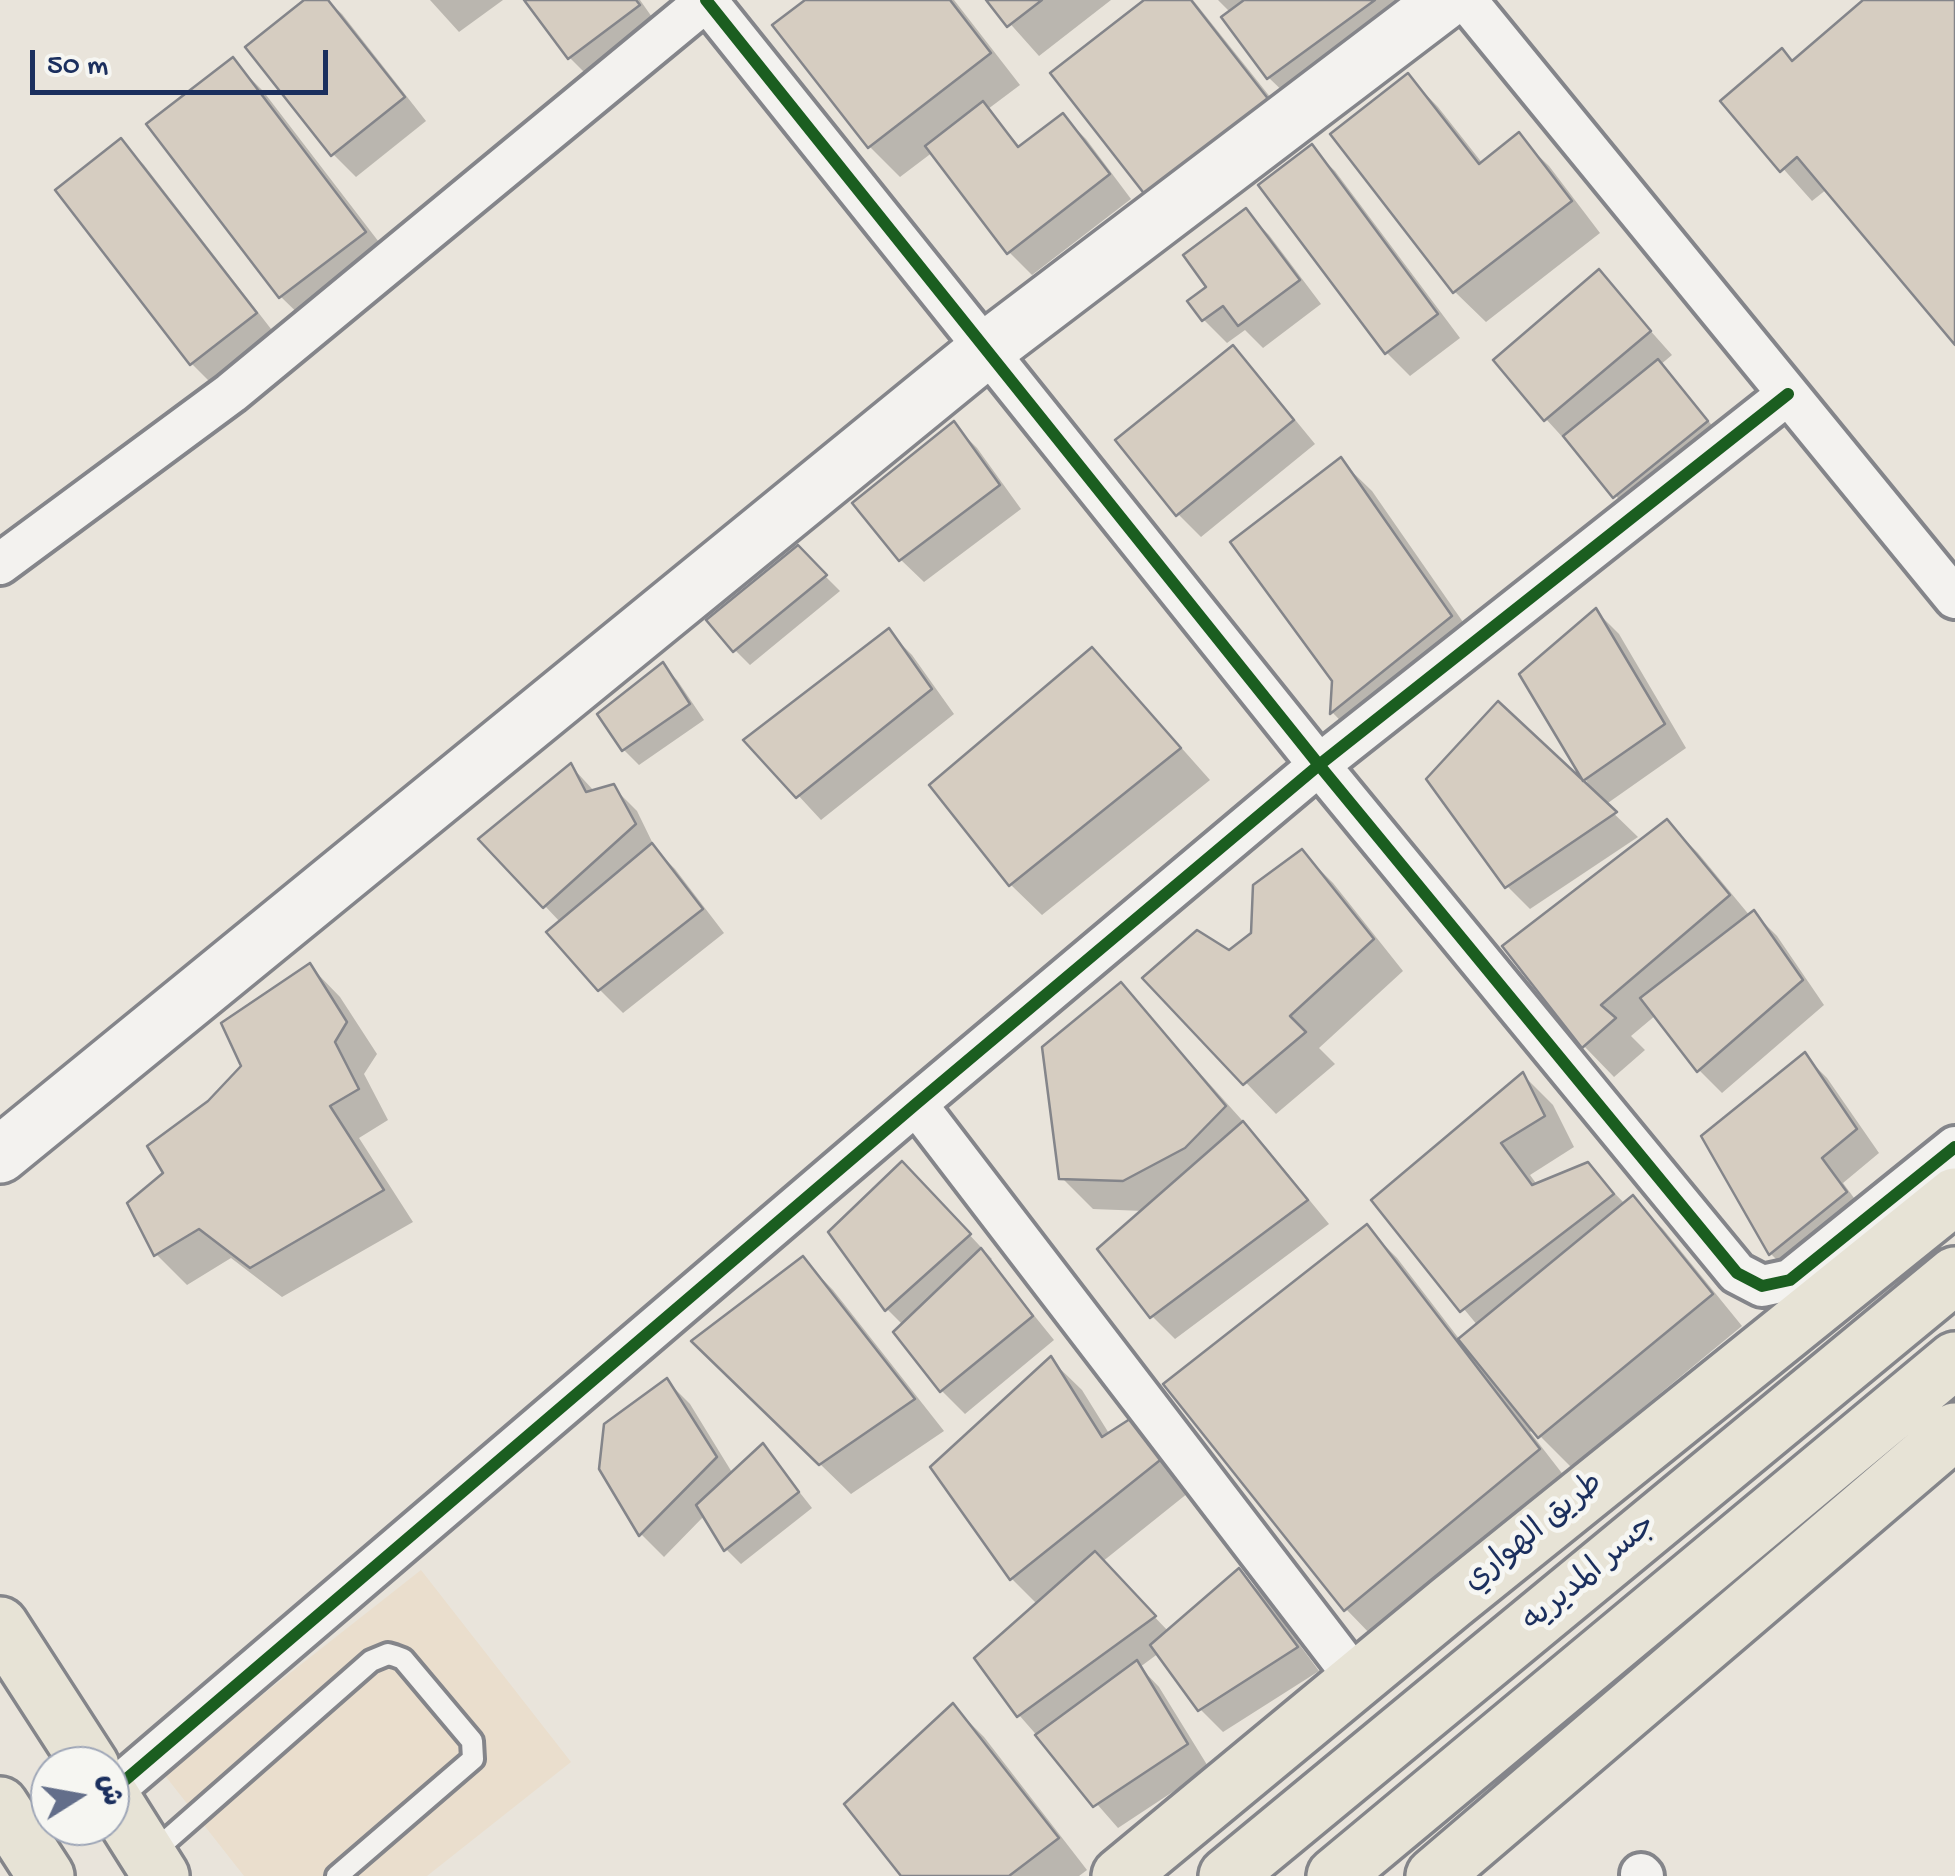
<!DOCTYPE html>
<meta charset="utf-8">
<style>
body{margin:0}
#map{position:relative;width:1955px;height:1876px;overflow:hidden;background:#e9e4db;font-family:"Gochi Hand","Playpen Sans Arabic",sans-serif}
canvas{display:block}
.north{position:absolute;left:30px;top:1746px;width:100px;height:100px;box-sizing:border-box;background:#f6f6f2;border:2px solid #9ea6b7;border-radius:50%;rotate:79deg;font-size:28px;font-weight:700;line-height:40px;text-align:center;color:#1b2f5e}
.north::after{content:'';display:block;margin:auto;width:35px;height:45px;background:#636e8a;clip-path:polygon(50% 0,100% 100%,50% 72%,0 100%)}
.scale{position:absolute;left:30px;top:50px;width:298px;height:45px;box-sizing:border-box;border:5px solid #1b2f5e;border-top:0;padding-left:12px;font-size:30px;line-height:35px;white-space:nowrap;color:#1b2f5e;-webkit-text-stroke:8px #f6f6f2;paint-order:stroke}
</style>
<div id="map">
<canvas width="1955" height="1876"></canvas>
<div class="north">ش</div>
<div class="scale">50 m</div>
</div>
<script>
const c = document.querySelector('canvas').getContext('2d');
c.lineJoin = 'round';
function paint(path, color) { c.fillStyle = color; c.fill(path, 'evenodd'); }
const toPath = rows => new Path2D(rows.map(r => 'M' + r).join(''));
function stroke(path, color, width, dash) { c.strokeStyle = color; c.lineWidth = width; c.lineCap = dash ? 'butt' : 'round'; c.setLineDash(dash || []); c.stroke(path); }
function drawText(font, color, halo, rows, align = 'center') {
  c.font = font + ' "Gochi Hand","Playpen Sans Arabic",sans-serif'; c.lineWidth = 10; c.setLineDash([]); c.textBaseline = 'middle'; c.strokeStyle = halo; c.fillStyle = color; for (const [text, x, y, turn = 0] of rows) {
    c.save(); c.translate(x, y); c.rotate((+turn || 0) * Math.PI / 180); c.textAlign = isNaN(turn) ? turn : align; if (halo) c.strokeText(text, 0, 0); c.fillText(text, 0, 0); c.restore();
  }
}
paint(toPath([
 [421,1570,571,1762,427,1876,244,1876,163,1773]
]), '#eadecd');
paint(toPath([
 [308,0,327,0,342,14,426,121,356,177,333,154],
 [430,0,503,0,459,32],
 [527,0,640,0,661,30,593,81,570,58],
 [809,0,954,0,1020,85,988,109,1021,148,1063,116,1086,139,1131,199,1032,275,1009,252,933,152,900,177,870,147,776,26],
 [989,0,1111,0,1039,56],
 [1148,0,1193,0,1298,132],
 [1218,0,1421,0,1292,100,1268,77,1231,13],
 [1867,0,1955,0,1955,341,1827,189,1812,201,1723,101,1793,63],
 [232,60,263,91,395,263,312,327,281,297,150,124],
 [1408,76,1438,107,1483,164,1518,136,1549,166,1600,233,1486,322,1455,292,1333,134],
 [121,142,144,165,278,338,215,387,192,364,59,191],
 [1311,148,1335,171,1460,338,1410,376,1387,353],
 [1246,212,1269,235,1321,304,1263,348,1245,330,1227,343,1204,320,1210,287],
 [1599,273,1672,355,1660,365,1729,445,1637,519,1546,419],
 [1233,349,1256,372,1315,444,1201,537,1178,514],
 [954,425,977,448,1021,509,924,582,900,559],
 [1341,461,1372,491,1481,648,1362,743,1333,713],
 [798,549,840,591,750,665,735,650],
 [1596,611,1619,634,1686,748,1605,805,1638,837,1530,909,1507,886,1592,790,1522,675],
 [889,632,912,655,954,714,821,820,747,740],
 [662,665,677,680,704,720,639,765,624,750,600,714],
 [1122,681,1210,780,1042,915,1011,885,933,786],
 [571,766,595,792,613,787,637,811,656,850,675,869,724,933,623,1013,599,989,561,923,545,906],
 [1667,822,1698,853,1750,916,1754,913,1777,936,1824,1005,1722,1093,1699,1070,1656,1015,1631,1036,1645,1050,1614,1077,1584,1046],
 [1302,852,1333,883,1403,971,1319,1048,1335,1064,1276,1114,1146,978,1230,954,1253,934],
 [310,966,340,997,377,1054,364,1074,388,1120,359,1138,413,1222,282,1297,231,1258,187,1285,156,1254,166,1173,210,1103,244,1067],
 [1121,985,1266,1147,1329,1224,1175,1339,1152,1316,1144,1211,1093,1209,1062,1178],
 [1804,1055,1827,1078,1879,1153,1843,1183,1868,1217,1794,1277,1771,1254,1705,1136],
 [1523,1075,1553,1105,1574,1147,1530,1175,1538,1186,1587,1165,1625,1204,1632,1198,1663,1229,1742,1326,1571,1467,1533,1429,1530,1432,1568,1481,1376,1640,1346,1609,1367,1228,1397,1258,1460,1340,1478,1326,1375,1201],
 [925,1187,992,1259,990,1261,1054,1340,965,1414,942,1391,897,1333,904,1326,887,1309,831,1232],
 [803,1259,833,1290,944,1431,851,1494,725,1372],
 [1051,1360,1082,1390,1110,1435,1133,1420,1193,1489,1102,1562,1169,1632,1239,1571,1262,1594,1319,1671,1223,1732,1200,1709,1159,1653,1140,1667,1159,1687,1209,1768,1118,1828,1019,1715,1038,1605,1012,1579,933,1467],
 [667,1381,690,1404,733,1474,763,1446,812,1508,741,1564,726,1549,705,1515,664,1557,641,1534,601,1468],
 [953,1706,984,1737,1087,1870,1079,1876,904,1876]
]), '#0003');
const building = toPath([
 [304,0,328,0,405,97,331,156,245,47,304,0],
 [524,0,636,0,640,5,568,59,524,0],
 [805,0,950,0,991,53,868,148,772,25,805,0],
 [986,0,1042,0,1007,27,986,0],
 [1144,0,1191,0,1269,100,1146,196,1050,73,1144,0],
 [1244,0,1375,0,1267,79,1221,17,1244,0],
 [1863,0,1955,0,1955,345,1797,157,1780,172,1720,101,1782,48,1792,61,1863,0],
 [233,57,366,232,279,298,146,124,233,57],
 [1408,73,1479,164,1519,132,1572,201,1453,293,1330,134,1408,73],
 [983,101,1018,147,1063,113,1110,174,1007,254,925,146,983,101],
 [121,138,257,313,190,365,55,190,121,138],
 [1312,144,1438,314,1385,354,1258,185,1312,144],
 [1246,208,1300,280,1238,326,1223,306,1202,321,1187,301,1206,287,1183,255,1246,208],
 [1599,269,1651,331,1544,421,1493,360,1599,269],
 [1233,345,1294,420,1176,516,1115,440,1233,345],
 [1658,359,1708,421,1613,498,1563,436,1658,359],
 [954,421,1000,485,899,561,852,503,954,421],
 [1341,457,1452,616,1330,714,1332,681,1230,542,1341,457],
 [798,545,827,575,733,652,706,620,798,545],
 [1596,608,1665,724,1583,781,1519,674,1596,608],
 [889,628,932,689,796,798,743,740,889,628],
 [1092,647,1181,748,1009,886,929,785,1092,647],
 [663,662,690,704,622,751,597,714,663,662],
 [1498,701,1617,812,1505,888,1426,779,1498,701],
 [571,763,586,792,614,784,636,824,543,908,478,839,571,763],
 [1667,819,1730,895,1601,1005,1616,1018,1582,1048,1502,946,1667,819],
 [652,843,703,909,598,991,546,932,652,843],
 [1302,849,1374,939,1290,1016,1306,1032,1243,1085,1142,978,1197,930,1229,950,1251,933,1253,885,1302,849],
 [1754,910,1803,980,1697,1072,1640,998,1754,910],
 [310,963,347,1022,335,1042,359,1089,330,1106,384,1190,250,1268,199,1229,154,1256,127,1203,163,1173,147,1146,208,1101,241,1066,221,1023,310,963],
 [1121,982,1226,1106,1185,1148,1123,1181,1059,1179,1042,1047,1121,982],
 [1805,1052,1857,1129,1822,1158,1847,1192,1769,1255,1701,1136,1805,1052],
 [1523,1072,1545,1116,1501,1143,1532,1185,1588,1162,1614,1194,1460,1312,1371,1200,1523,1072],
 [1243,1121,1308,1200,1150,1318,1097,1249,1243,1121],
 [902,1161,971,1234,885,1311,828,1232,902,1161],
 [1633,1195,1713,1294,1538,1438,1458,1339,1633,1195],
 [1367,1224,1540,1449,1344,1611,1163,1384,1367,1224],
 [981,1248,1033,1316,940,1392,893,1332,981,1248],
 [803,1256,915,1399,819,1465,691,1341,803,1256],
 [1051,1356,1102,1437,1133,1417,1164,1457,1010,1580,930,1467,1051,1356],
 [667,1378,717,1457,639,1536,599,1469,604,1424,667,1378],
 [763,1443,799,1492,724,1551,696,1505,763,1443],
 [1095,1551,1156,1616,1017,1717,974,1658,1095,1551],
 [1239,1568,1298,1647,1198,1711,1150,1645,1239,1568],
 [1137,1660,1188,1744,1093,1807,1035,1735,1137,1660],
 [953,1703,1059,1838,1009,1876,901,1876,844,1804,953,1703]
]);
paint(building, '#d6cdc1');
stroke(building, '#84858a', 2.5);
const lane = toPath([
 [150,1855,371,1661,388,1654,395,1656,403,1659,472,1741,473,1759,337,1876]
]);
const street = toPath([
 [706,0,1319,765,1737,1273,1762,1286,1790,1280,1955,1147],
 [1466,0,1955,598],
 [0,564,231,393,707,0],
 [916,1104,1357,1680],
 [110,1793,916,1104,1319,765,1788,394],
 [1641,1874,1643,1876]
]);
const secondary = toPath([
 [0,1155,987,349,1446,0]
]);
const primary = toPath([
 [0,1625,91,1766],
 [110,1795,161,1876],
 [0,1805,46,1876]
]);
const highway = toPath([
 [1120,1876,1451,1602,1955,1196],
 [1227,1876,1955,1275],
 [1335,1876,1955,1360],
 [1434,1876,1955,1431]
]);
stroke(lane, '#84858a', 28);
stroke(street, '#84858a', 48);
stroke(secondary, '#84858a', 62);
stroke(primary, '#84858a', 62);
stroke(highway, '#84858a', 62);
stroke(lane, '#f3f2ef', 20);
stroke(street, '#f3f2ef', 40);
stroke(secondary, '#f3f2ef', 55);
stroke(primary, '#e7e3d6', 55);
stroke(highway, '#e7e3d6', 55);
stroke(toPath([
 [706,0,1319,765,1737,1273,1762,1286,1790,1280,1955,1147],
 [110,1793,916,1104,1319,765,1788,394]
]), '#1b5e20', 12);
drawText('32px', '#1b2f5e', '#f6f6f2', [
 ["طريق الهواري",1535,1534,-39],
 ["جسر المديريه",1591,1575,-40]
]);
</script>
